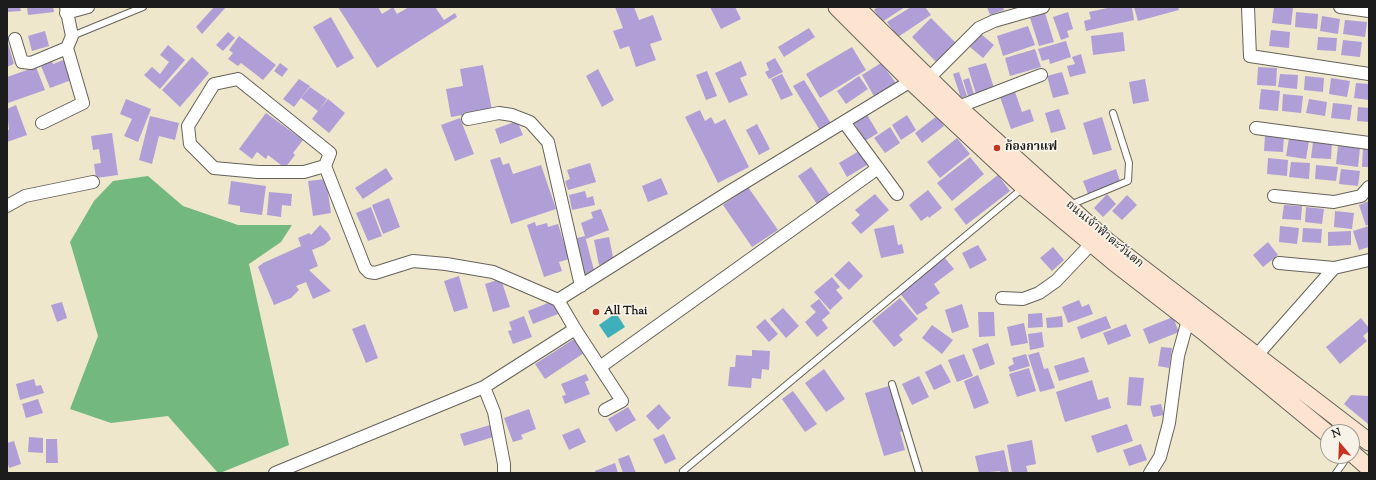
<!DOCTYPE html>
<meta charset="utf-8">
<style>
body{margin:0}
#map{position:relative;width:1376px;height:480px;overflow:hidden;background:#eee7cc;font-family:"Sorts Mill Goudy",serif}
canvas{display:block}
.frame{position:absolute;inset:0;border:8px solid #1c1c1c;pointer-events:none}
.north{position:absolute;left:1320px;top:424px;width:40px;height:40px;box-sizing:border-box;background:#f7f3e8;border:1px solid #9f9d96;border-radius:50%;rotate:341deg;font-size:11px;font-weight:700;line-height:16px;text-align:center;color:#1c1c1c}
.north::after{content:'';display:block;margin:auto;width:14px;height:18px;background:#c8321e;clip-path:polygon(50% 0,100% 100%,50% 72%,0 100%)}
</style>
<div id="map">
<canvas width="1376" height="480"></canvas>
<div class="frame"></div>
<div class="north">N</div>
</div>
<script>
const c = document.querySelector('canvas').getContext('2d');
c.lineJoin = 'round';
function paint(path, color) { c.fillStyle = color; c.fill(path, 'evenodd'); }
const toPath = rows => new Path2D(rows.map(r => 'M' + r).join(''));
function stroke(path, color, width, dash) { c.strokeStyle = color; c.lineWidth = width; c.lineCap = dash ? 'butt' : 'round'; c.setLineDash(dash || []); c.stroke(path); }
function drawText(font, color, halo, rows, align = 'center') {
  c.font = font + ' "Sorts Mill Goudy","Noto Serif Thai",serif'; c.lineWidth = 3.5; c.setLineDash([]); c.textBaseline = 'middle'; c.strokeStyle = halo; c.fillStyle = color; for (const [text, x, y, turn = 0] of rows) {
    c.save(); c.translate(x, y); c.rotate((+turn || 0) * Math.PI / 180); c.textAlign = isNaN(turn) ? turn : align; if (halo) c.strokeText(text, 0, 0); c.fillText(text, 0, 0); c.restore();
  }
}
paint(toPath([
 [148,176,183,206,238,225,292,225,281,242,249,264,289,445,220,473,218,473,168,416,111,423,70,409,98,336,70,242,94,201,113,181]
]), '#72b87f');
paint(toPath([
 [616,313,625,327,608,338,599,325]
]), '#3fafb9');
paint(toPath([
 [7,7,20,7,21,11,7,12],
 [27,7,53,7,54,12,28,15],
 [214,7,226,7,202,34,196,27],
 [338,7,378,7,382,14,393,7,397,14,409,7,435,7,444,20,455,13,457,17,377,68],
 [615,7,634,7,639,20,653,15,662,40,650,44,656,60,636,67,629,46,620,49,613,31,623,28],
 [710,7,735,7,741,19,721,29],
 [877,7,905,7,882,22,874,10],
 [911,7,925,7,931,15,898,37,887,22],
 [987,7,1003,7,1004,10,990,15],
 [1112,7,1132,7,1134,20,1086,31,1084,21,1091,19,1089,12],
 [1134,7,1178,7,1179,10,1138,21],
 [1274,7,1293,8,1291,25,1272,23],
 [1068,12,1073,29,1067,31,1069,37,1061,40,1053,17],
 [1296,12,1318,14,1317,29,1295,27],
 [1045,13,1054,42,1039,46,1030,18],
 [1322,16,1340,19,1338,34,1320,31],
 [331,17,354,58,337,68,313,27],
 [931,18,957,44,937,63,912,37],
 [1345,20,1367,22,1365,37,1343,34],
 [1028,26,1035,45,1003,56,997,36],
 [809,28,815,37,784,57,778,47],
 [1271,30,1290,32,1289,48,1269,46],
 [45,31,49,46,32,51,28,36],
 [228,32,235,38,223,51,216,45],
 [1123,32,1125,51,1093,55,1091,36],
 [981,34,994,45,983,58,970,47],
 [239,36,276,65,263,80,241,63,238,66,228,59,233,53,229,50],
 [1318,37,1337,38,1336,51,1317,50],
 [7,40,14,64,7,67],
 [1343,40,1362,42,1360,57,1341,55],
 [1066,41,1071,57,1050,64,1049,59,1042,61,1038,49],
 [168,45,185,60,160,89,144,75,152,67,160,74,169,62,160,55],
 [852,47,866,70,820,98,806,74],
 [1035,49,1041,67,1010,76,1005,58],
 [1081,54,1086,73,1070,77,1067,66,1075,64,1072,57],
 [51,57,53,64,66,59,74,79,50,88,39,61],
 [192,57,209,73,180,107,162,90],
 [775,58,783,72,769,79,765,72,769,70,766,63],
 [741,61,747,75,740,78,748,95,729,103,715,73],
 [280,63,288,69,282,77,274,71],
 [881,63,896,83,875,98,862,75],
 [986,63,994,88,976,94,968,68],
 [483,65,492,110,451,117,446,89,463,86,460,69],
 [36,67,45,90,8,103,7,77],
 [1258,67,1277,68,1276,86,1257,85],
 [598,69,614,100,602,107,586,76],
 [707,71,717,96,706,100,696,75],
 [959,72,967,96,961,98,953,74],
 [1062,72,1069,94,1053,98,1047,76],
 [782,74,793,95,781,100,771,79],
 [1280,74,1298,75,1297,89,1278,87],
 [859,76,868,89,846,104,837,91],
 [1305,76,1324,78,1323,92,1304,90],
 [969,78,974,94,968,96,963,80],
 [1331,78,1350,81,1347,97,1329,94],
 [299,79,310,86,294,107,283,99],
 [1145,79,1149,101,1133,104,1129,82],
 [804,80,832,125,821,132,793,86],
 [1356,83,1369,84,1369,100,1354,98],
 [310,87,327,99,320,109,328,99,345,113,329,133,312,119,318,111,301,98],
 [1014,89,1022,112,1030,109,1034,121,1011,129,999,94],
 [1261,89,1280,91,1278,111,1259,109],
 [1283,94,1303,96,1301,113,1282,111],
 [126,99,151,109,138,142,124,136,132,119,120,114],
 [1309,99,1327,102,1325,116,1306,113],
 [1333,103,1352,105,1350,120,1331,118],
 [16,105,27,135,7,142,7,130,9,130,7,109],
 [1358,107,1369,108,1369,122,1357,121],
 [1059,109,1066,129,1051,133,1045,113],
 [700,110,705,121,711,117,715,124,725,119,749,167,718,183,685,117],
 [266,113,303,140,293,153,295,155,285,168,268,155,266,159,257,152,252,159,239,149],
 [866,113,878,133,865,141,853,121],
 [907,115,916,130,901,140,892,125],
 [150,116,179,123,175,140,159,136,152,164,139,160],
 [937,116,944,126,922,143,915,133],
 [1102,117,1112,150,1093,155,1083,123],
 [460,118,474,154,455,161,441,125],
 [517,121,523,135,500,144,495,129],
 [757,124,770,149,759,155,746,130],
 [890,127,900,143,885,153,874,138],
 [112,133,118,175,96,178,94,164,101,163,99,149,93,150,91,136],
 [1265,135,1284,136,1283,152,1264,151],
 [957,138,970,154,940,178,927,162],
 [1289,138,1309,141,1306,159,1286,156],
 [1313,142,1332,143,1331,159,1311,158],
 [1338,146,1360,148,1358,167,1336,164],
 [1363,147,1369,148,1369,167,1362,167],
 [859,151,867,165,847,177,839,163],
 [500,157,503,165,509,163,513,174,541,165,556,209,511,224,490,160],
 [970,157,984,174,952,201,937,183],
 [1268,158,1288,160,1287,176,1267,174],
 [1291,162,1310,163,1309,179,1289,177],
 [590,163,596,182,568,190,565,181,570,179,567,170],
 [1316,165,1338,167,1336,181,1315,179],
 [811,167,830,195,817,204,798,176],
 [386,168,393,179,363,199,355,188],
 [1116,169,1120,181,1088,194,1083,181],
 [1341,169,1360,171,1358,186,1339,184],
 [998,175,1010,191,966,225,954,209],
 [661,178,668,194,648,202,642,186],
 [326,179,331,213,313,216,308,181],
 [231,181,266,186,262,215,240,212,240,206,228,204],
 [748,187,778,230,752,247,723,205],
 [928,190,942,208,929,218,928,216,921,221,909,205],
 [585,191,587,198,593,196,595,205,572,210,569,195],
 [269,192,292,194,291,206,282,205,281,217,267,215],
 [875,194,889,210,861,234,851,223,860,215,855,210],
 [1107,194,1116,204,1103,217,1094,208],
 [1127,195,1137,205,1122,220,1112,211],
 [389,198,400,227,383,234,372,205],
 [1369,201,1369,224,1366,226,1359,205],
 [1284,205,1302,206,1301,220,1282,219],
 [371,207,382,236,368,241,356,213],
 [1306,207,1324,209,1322,224,1305,222],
 [601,209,609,230,586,239,581,223,593,218,591,212],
 [1335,211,1354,213,1352,229,1334,227],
 [535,222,536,226,547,223,548,227,558,224,569,259,559,262,562,271,544,277,527,225],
 [320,225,328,233,331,239,324,245,312,250,318,266,309,270,331,291,313,299,306,282,296,286,299,290,291,298,274,305,258,267,263,263,301,246,298,238,309,233,311,235],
 [894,225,898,245,902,244,904,253,881,258,874,229],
 [1280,226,1299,228,1297,244,1279,242],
 [1369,226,1369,247,1359,250,1353,231],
 [1303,228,1322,229,1321,243,1302,242],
 [1351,231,1351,245,1328,246,1328,232],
 [585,236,595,274,582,277,573,239],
 [609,237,614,262,599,265,594,240],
 [1268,242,1278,255,1263,267,1253,255],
 [978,245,987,260,970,269,962,253],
 [1053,247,1064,260,1052,271,1040,258],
 [944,257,954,269,934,284,940,293,925,304,928,308,917,315,899,292],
 [849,261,863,276,849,290,834,275],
 [459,276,468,308,454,312,444,281],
 [832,277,840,287,836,290,843,298,830,310,814,292],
 [501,279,510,307,493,312,485,284],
 [900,298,918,319,899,335,903,340,894,347,872,321],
 [819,299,830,313,822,320,828,328,817,337,805,322,816,312,810,306],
 [1079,300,1082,307,1089,304,1093,314,1068,323,1062,307],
 [553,301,558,314,533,324,528,311],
 [62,302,67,318,57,322,51,305],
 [962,304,969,327,952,333,945,310],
 [783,308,799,326,786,338,770,319],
 [978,312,994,312,995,336,979,337],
 [1042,313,1043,327,1028,328,1028,314],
 [524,316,532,337,513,344,508,331,512,330,509,322],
 [1062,316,1063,327,1047,328,1046,318],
 [1106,316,1111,328,1081,339,1077,327],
 [1173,317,1179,332,1149,344,1143,329],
 [1361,318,1369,328,1369,331,1363,336,1367,341,1340,364,1326,347],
 [765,319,778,334,769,342,756,327],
 [1024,323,1028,343,1011,346,1007,327],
 [365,324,378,358,366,363,352,329],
 [1126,324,1131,336,1108,345,1103,333],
 [932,325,953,340,942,354,922,338],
 [1042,332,1044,347,1030,350,1028,334],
 [574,339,584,353,545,379,535,364],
 [988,343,995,364,980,370,972,349],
 [1161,347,1172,348,1169,368,1158,366],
 [752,350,770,351,769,370,762,369,761,379,752,378,751,388,728,386,730,367,735,367,736,355,752,356],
 [1039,352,1044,369,1048,368,1055,388,1040,392,1028,355],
 [964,354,973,376,957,382,948,360],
 [1026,354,1030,366,1010,372,1008,367,1014,364,1012,358],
 [1084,357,1089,372,1059,381,1054,366],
 [941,364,951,382,934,390,925,372],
 [1029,368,1036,391,1017,397,1009,374],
 [824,369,845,399,826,412,805,383],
 [586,374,589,380,585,382,590,394,565,404,562,396,566,395,561,384],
 [978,375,989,403,974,409,964,381],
 [919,376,929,397,912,405,902,384],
 [1129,377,1144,378,1141,406,1127,405],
 [34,379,36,386,41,385,44,393,20,400,16,384],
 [1092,380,1098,400,1108,397,1111,408,1065,422,1056,392],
 [889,386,903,431,900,432,905,450,884,456,865,393],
 [793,391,817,424,805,432,782,399],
 [1351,395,1369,396,1368,424,1344,404],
 [38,399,43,413,26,418,22,404],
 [659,404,671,418,658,430,646,416],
 [1161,404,1164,415,1153,417,1150,406],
 [628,407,636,420,616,432,608,419],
 [529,409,536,429,521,435,523,439,513,442,504,418],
 [1127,424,1133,441,1097,453,1091,436],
 [490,425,493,437,464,446,460,434],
 [579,428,586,442,569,450,562,435],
 [664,434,676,459,665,464,653,439],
 [29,437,43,438,43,453,28,452],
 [46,439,57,439,58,463,46,463],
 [1032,440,1036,464,1026,466,1028,473,1012,473,1007,445],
 [14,441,21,464,9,468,7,461,7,443],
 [1141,444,1147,460,1129,466,1123,450],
 [1004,450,1009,473,1001,473,1000,471,979,473,975,456],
 [629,455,636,473,623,473,618,459],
 [615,463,618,473,595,473,595,471]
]), '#b09fd6');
const lane = toPath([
 [72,36,143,7],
 [1070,205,1128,181,1129,163,1113,113],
 [892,384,919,473],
 [683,471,1023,188],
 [1336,473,1348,456]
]);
const street = toPath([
 [1248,7,1250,56,1369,74],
 [1340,7,1369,11],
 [66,13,88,7],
 [15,39,22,62,31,63,67,48],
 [929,78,979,28,994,21,1043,7],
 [238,79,330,153,325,166,304,172,258,172,214,168,190,144,188,126,214,84,238,79],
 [958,107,1041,75],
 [468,119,499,113,512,115,530,122,548,142,581,286],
 [844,122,897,194],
 [42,123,83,103,67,48,72,36,66,7],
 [1256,128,1369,143],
 [325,166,365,268,369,272,375,273,413,261,446,264,493,272,558,300,575,329,622,401,605,410],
 [1274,196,1334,202,1361,196,1369,187],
 [7,206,25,196,93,182],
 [1279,263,1334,268,1369,260],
 [1002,298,1023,299,1039,293,1056,281,1092,243],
 [558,300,729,192,911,81],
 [1257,355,1334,268],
 [600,367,878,168],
 [484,387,494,412,504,464,504,473],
 [275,473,484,387,575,329],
 [1150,473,1160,457,1169,423,1178,356,1188,320]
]);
const secondary = toPath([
 [837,7,911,81,1024,187,1114,262,1203,331,1328,434],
 [856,7,958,107,1108,242,1369,442],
 [1352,453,1369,468]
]);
stroke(lane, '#66635a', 8);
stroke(street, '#66635a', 14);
stroke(secondary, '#66635a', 19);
stroke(lane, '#fff', 6);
stroke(street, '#fff', 12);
stroke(secondary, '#fde4d0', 17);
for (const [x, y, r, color] of [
 [997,148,4,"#c8321e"],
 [596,312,4,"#c8321e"]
]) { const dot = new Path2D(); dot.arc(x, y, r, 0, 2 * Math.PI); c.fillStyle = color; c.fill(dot); stroke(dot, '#f7f3e8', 1.5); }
drawText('bold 12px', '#1c1c1c', '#f7f3e8', [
 ["ก้องกาแฟ",1005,148],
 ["All Thai",604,312]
], 'left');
drawText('12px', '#1c1c1c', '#f7f3e8', [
 ["ถนนเจ้าฟ้าตะวันตก",1104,235,40]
]);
</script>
